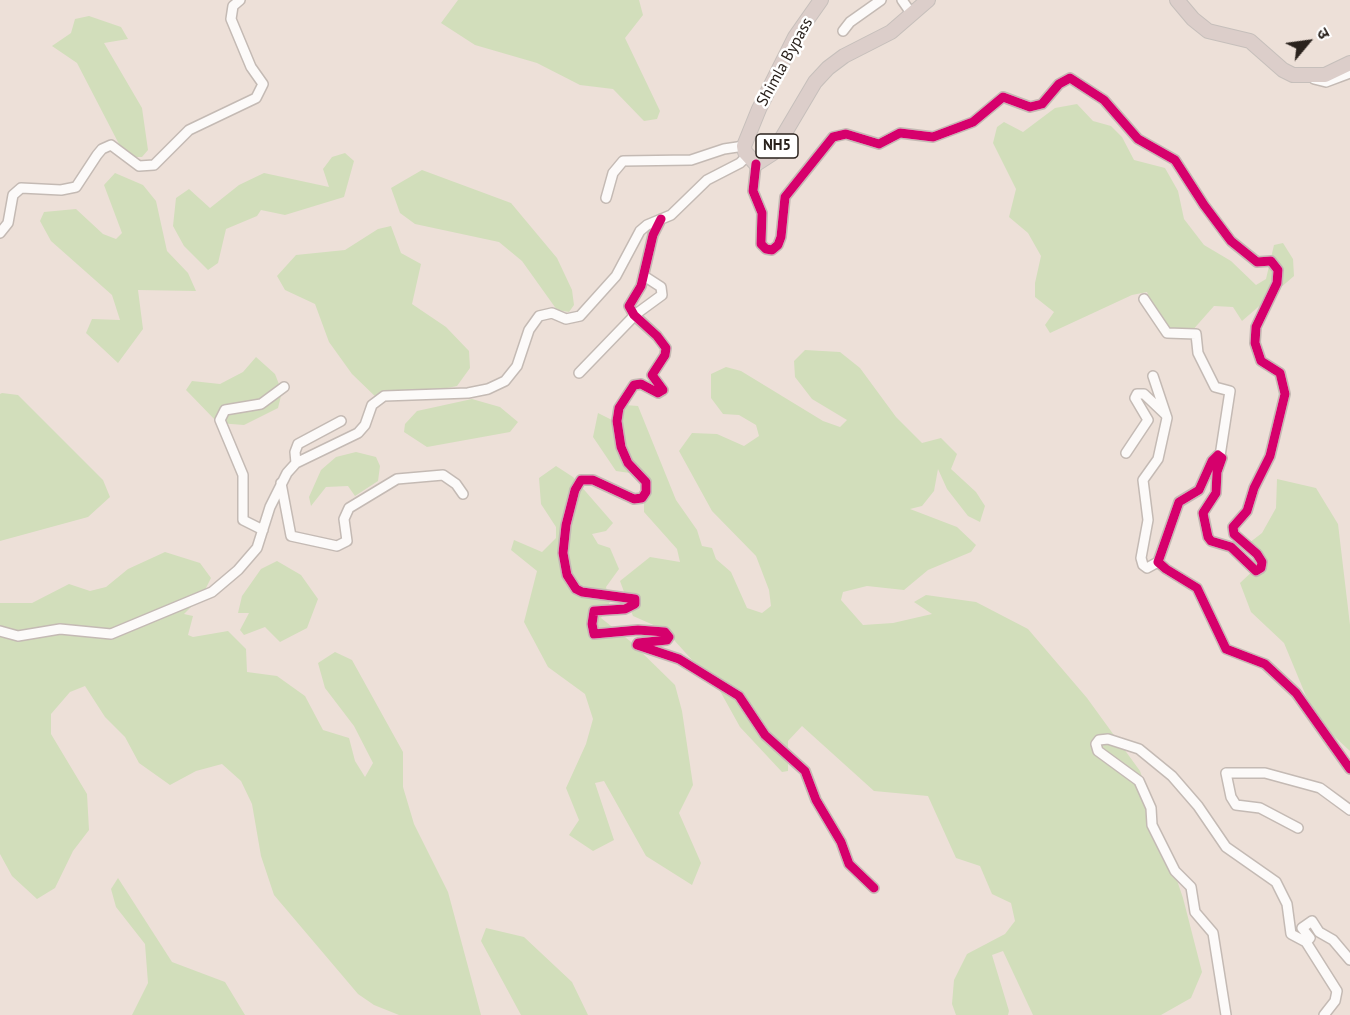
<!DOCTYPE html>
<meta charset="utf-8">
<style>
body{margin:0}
#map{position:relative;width:1350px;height:1015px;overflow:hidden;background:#ede0d8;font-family:"PT Sans","Noto Sans Devanagari",sans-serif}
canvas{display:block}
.north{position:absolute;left:1278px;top:12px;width:60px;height:60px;-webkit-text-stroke:4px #fff;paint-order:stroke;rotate:61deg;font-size:16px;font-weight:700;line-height:24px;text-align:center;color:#2a221d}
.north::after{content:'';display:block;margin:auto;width:21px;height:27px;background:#2a221d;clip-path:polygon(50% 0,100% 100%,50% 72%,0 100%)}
</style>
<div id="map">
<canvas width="1350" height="1015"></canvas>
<div class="north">उ</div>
</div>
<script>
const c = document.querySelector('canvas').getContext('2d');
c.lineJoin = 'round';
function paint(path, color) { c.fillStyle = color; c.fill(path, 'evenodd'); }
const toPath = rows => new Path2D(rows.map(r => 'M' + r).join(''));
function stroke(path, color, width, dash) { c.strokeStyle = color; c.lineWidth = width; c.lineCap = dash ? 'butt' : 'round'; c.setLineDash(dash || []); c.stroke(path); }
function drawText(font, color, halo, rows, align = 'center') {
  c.font = font + ' "PT Sans",sans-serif'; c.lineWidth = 5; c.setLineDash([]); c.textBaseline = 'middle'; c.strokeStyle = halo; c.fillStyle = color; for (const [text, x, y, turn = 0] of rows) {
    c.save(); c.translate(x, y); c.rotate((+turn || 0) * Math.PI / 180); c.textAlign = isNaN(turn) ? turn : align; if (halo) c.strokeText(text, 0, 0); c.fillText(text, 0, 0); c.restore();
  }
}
paint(toPath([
 [458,0,639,0,643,15,625,38,660,111,657,119,644,121,613,89,580,85,537,63,475,45,441,23],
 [89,16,121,27,128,39,104,43,142,108,148,150,142,157,131,157,120,146,77,63,52,46,71,33,75,19],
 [1077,104,1093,121,1111,126,1122,137,1134,160,1165,168,1178,191,1184,219,1204,245,1231,261,1256,285,1266,279,1274,245,1283,243,1293,259,1294,276,1242,321,1233,307,1214,306,1191,332,1178,333,1159,323,1147,292,1132,295,1050,333,1045,325,1054,312,1035,297,1035,283,1041,256,1028,233,1009,217,1016,189,993,143,997,127,1004,122,1023,132,1055,108],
 [345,153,354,161,344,197,285,215,261,210,257,216,226,229,218,263,208,270,184,246,173,226,176,198,189,189,210,208,239,185,264,173,329,187,323,169,332,157],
 [422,170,511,203,557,258,572,290,574,305,569,312,557,310,522,261,499,242,415,224,400,213,391,188],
 [115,173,143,185,156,201,167,251,188,273,196,291,138,290,143,329,118,363,86,333,92,319,120,320,112,295,51,241,40,221,44,212,76,209,103,234,116,239,122,233,104,185],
 [391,226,401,253,421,264,412,304,446,327,469,351,470,368,457,386,381,402,352,374,329,342,315,304,285,290,277,276,296,255,345,250,378,229],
 [805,350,840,352,860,368,896,417,922,443,941,438,957,454,951,469,976,492,985,506,980,522,968,516,947,489,938,469,934,491,922,506,910,509,957,527,976,545,971,552,928,570,904,590,867,586,843,592,841,600,863,625,893,623,932,614,914,602,926,595,976,602,1028,629,1087,698,1140,771,1183,898,1202,972,1191,998,1161,1015,1033,1015,1003,951,992,955,1009,1011,1008,1015,956,1015,952,1004,954,980,967,954,1005,934,1015,921,1011,903,992,894,980,866,956,858,928,796,874,791,802,726,788,741,788,771,782,772,740,727,720,691,665,630,633,616,620,581,650,557,680,562,677,549,644,512,644,475,616,471,593,437,598,413,612,420,625,405,638,406,676,500,697,530,702,546,712,548,716,559,731,572,747,608,762,613,771,606,769,590,756,556,712,511,679,451,692,433,717,434,744,446,759,436,756,425,739,415,723,414,711,398,711,374,726,367,741,371,823,421,840,427,847,420,812,399,795,377,794,361],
 [256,357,275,374,282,392,278,408,244,425,218,423,186,390,192,381,220,384,243,372],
 [2,393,18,395,103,480,110,497,88,517,0,541,0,394],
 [472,399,500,407,518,422,510,432,427,447,404,432,405,424,417,411],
 [356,452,376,457,380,466,378,481,355,496,348,486,326,487,311,506,309,497,321,470,336,457],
 [556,466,573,477,613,523,606,531,592,534,598,544,610,548,619,569,606,587,610,602,601,618,630,641,675,685,682,711,693,785,679,813,701,863,692,885,646,856,604,781,595,783,614,840,593,851,569,835,579,820,566,788,586,744,593,719,585,694,548,667,524,622,537,571,511,550,514,540,542,552,556,538,556,527,541,504,539,478],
 [1277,479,1316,488,1338,524,1350,625,1350,751,1324,727,1306,696,1284,643,1251,612,1240,583,1257,567,1249,543,1262,533,1276,508],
 [165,552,200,563,211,578,202,596,184,614,193,616,188,635,193,637,228,631,246,649,247,672,277,676,305,696,323,730,349,738,355,761,365,777,373,763,354,726,325,688,318,663,335,652,352,660,403,752,403,787,414,824,448,892,481,1015,399,1015,374,1005,358,994,274,895,261,856,252,804,241,781,222,764,196,771,170,785,139,763,125,737,105,717,85,686,70,692,51,714,51,734,87,794,89,830,73,851,55,888,37,899,12,876,0,854,0,603,32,603,69,584,90,591,106,587,128,569],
 [277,561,301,575,318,599,307,628,280,642,265,627,244,635,240,630,249,613,238,613,242,596,261,569],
 [118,878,172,962,225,982,245,1015,132,1015,148,983,145,944,116,907,111,889],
 [486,928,524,937,572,982,588,1015,521,1015,481,941]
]), '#d2debb');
const minor = toPath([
 [902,0,911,13],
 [843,31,850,22,881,0],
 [1314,79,1326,82,1350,73],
 [756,164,753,191,762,213,761,244,766,249,772,250,778,245,781,237,785,197,833,137,846,134,879,144,900,133,933,137,973,122,1003,97,1030,107,1042,104,1059,84,1070,78,1104,100,1138,139,1175,160,1204,205,1231,241,1257,262,1271,261,1278,270,1277,283,1256,327,1255,343,1261,361,1280,373,1285,394,1270,456,1254,488,1247,511,1233,527,1234,534,1257,554,1262,562,1261,568,1256,571,1231,547,1211,541,1208,537,1203,513,1216,493,1217,472,1222,458,1218,455,1212,461,1199,490,1179,502,1158,562,1166,569,1197,588,1226,649,1265,664,1296,693,1350,769],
 [606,198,613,173,623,161,691,160,724,149,744,146],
 [661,219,653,235,641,286,629,306,634,315,657,336,666,348,665,355,652,375,663,390,658,393,641,384,634,385,619,408,617,421,621,447,628,463,646,482,646,492,642,498,634,499,593,480,581,480,575,490,566,525,563,553,567,575,576,589,582,592,635,599,635,604,625,609,594,611,592,624,594,634,638,630,665,632,669,637,667,640,638,643,637,645,679,659,739,696,765,735,805,771,816,800,841,842,849,864,874,888],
 [0,233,8,223,13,195,21,188,61,190,76,187,97,155,102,149,111,145,139,166,154,165,189,130,256,98,263,84,251,67,231,19,233,6,240,0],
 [1144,299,1167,333,1196,334,1198,353,1215,387,1230,391,1220,456],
 [579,373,636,314,662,295,661,287,644,276],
 [1153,376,1167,418,1158,459,1143,480,1148,520,1141,558,1143,565,1147,568,1158,562],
 [1126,453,1148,420,1135,398,1137,394,1144,394,1165,414],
 [296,463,295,452,298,444,341,421],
 [281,483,291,536,337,546,347,541,344,519,349,508,397,479,443,475,456,484,463,494],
 [263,530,243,520,243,475,220,420,225,410,261,404,284,387],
 [0,631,18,636,60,629,111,634,212,592,238,570,257,548,270,507,287,473,296,463,358,433,365,425,372,405,384,396,468,393,488,389,505,381,517,366,529,330,539,316,552,313,566,319,580,316,616,276,640,231,647,225,671,215,707,180,740,163,744,159,745,152],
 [1298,828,1260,808,1236,805,1231,797,1226,773,1265,773,1320,788,1350,810],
 [1306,942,1337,991,1335,1001,1324,1015],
 [1226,1015,1213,933,1195,912,1191,887,1175,871,1152,825,1151,808,1139,781,1098,751,1096,744,1099,740,1108,739,1139,749,1172,776,1198,806,1226,847,1276,882,1287,904,1291,934,1306,942,1310,938,1302,928,1312,921,1319,932,1333,940,1350,960]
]);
const highway = toPath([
 [821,0,795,37,759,109,744,146,745,152,756,164,773,153,815,82,828,68,844,56,891,32,928,0],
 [1177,0,1193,19,1208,31,1250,41,1283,70,1293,75,1325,75,1350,63]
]);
stroke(minor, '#c4bab4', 12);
stroke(highway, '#c6bfbb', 16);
stroke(minor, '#fcfaf9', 9);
stroke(highway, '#dcceca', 14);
stroke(toPath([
 [756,164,753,191,762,213,761,244,766,249,772,250,778,245,781,237,785,197,833,137,846,134,879,144,900,133,933,137,973,122,1003,97,1030,107,1042,104,1059,84,1070,78,1104,100,1138,139,1175,160,1204,205,1231,241,1257,262,1271,261,1278,270,1277,283,1256,327,1255,343,1261,361,1280,373,1285,394,1270,456,1254,488,1247,511,1233,527,1234,534,1257,554,1262,562,1261,568,1256,571,1231,547,1211,541,1208,537,1203,513,1216,493,1217,472,1222,458,1218,455,1212,461,1199,490,1179,502,1158,562,1166,569,1197,588,1226,649,1265,664,1296,693,1350,769],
 [661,219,653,235,641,286,629,306,634,315,657,336,666,348,665,355,652,375,663,390,658,393,641,384,634,385,619,408,617,421,621,447,628,463,646,482,646,492,642,498,634,499,593,480,581,480,575,490,566,525,563,553,567,575,576,589,582,592,635,599,635,604,625,609,594,611,592,624,594,634,638,630,665,632,669,637,667,640,638,643,637,645,679,659,739,696,765,735,805,771,816,800,841,842,849,864,874,888]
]), '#d6006c', 9);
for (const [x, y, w] of [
 [777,146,42]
]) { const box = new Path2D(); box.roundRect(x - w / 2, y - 12, w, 24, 4.5); c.fillStyle = '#fff'; c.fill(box); stroke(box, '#2a221d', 1.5); }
drawText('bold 15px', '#2a221d', null, [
 ["NH5",777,146]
]);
drawText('16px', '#2a221d', '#fff', [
 ["Shimla Bypass",785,62,-61]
]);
</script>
